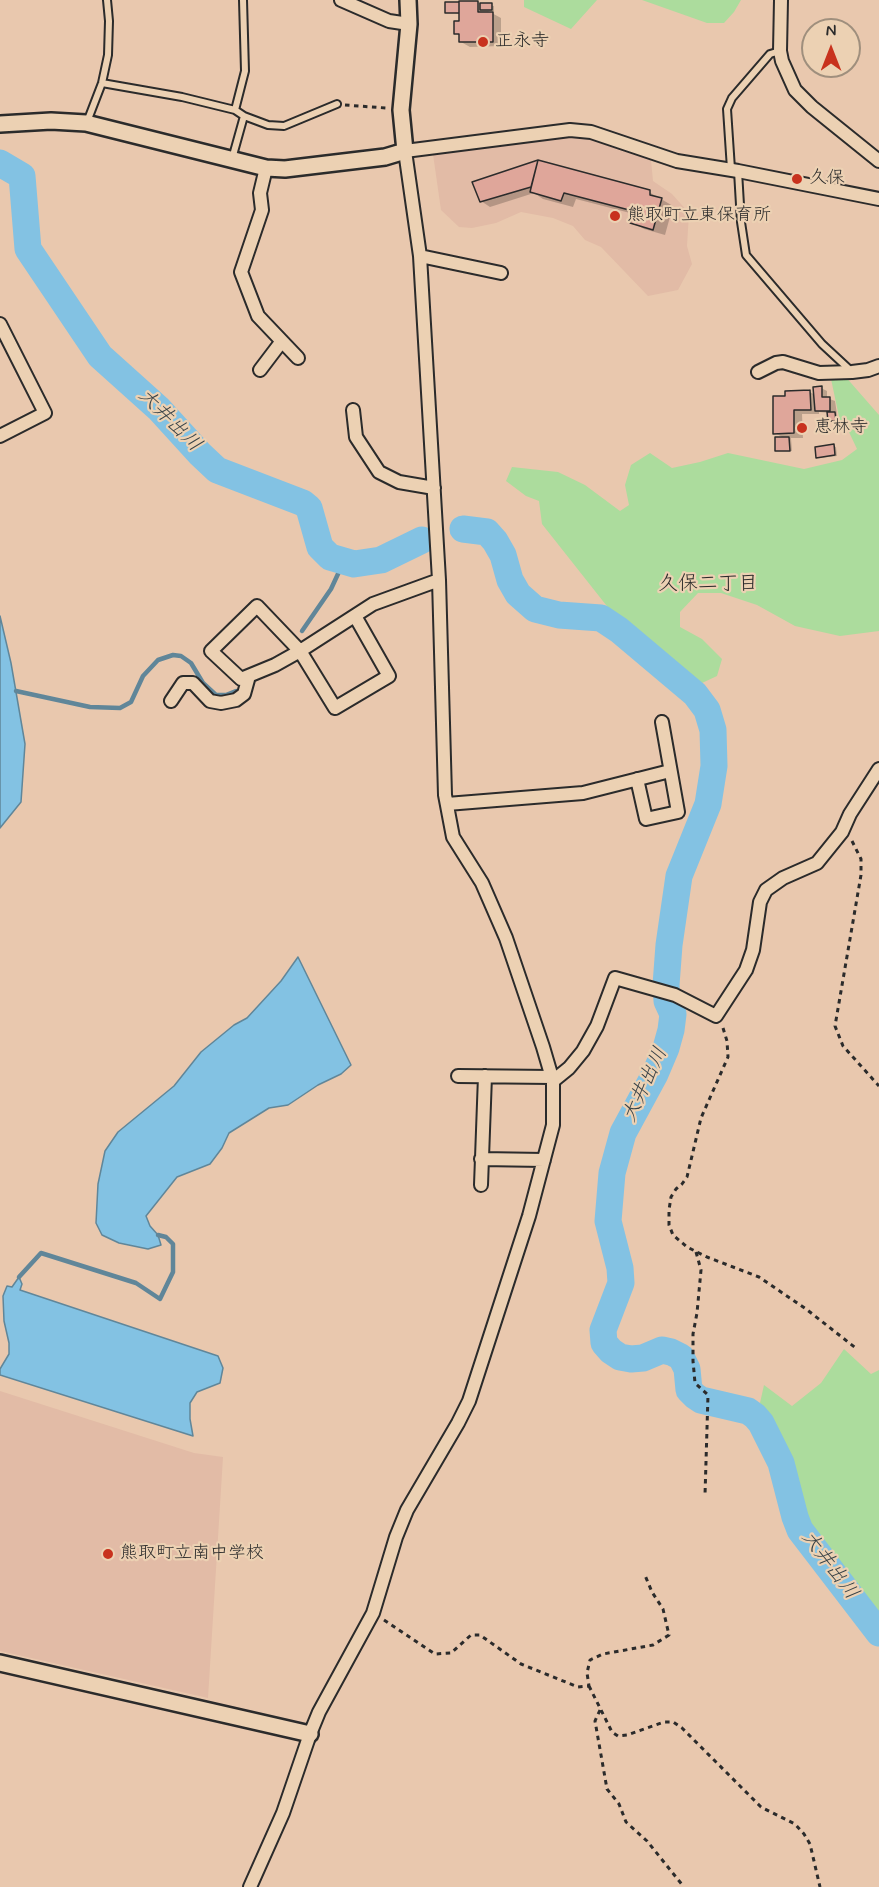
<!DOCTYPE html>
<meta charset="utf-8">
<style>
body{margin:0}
#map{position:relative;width:879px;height:1887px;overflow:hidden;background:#e9c8ae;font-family:Mynerve,sans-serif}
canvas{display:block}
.north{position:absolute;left:801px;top:18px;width:60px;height:60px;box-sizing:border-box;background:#ecd1b3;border:2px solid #9f8f7d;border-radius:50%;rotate:0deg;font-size:16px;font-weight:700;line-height:24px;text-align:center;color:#2b2b2b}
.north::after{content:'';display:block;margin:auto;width:21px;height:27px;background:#c8321e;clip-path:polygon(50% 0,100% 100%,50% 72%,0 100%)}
</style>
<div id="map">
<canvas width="879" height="1887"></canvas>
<div class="north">N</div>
</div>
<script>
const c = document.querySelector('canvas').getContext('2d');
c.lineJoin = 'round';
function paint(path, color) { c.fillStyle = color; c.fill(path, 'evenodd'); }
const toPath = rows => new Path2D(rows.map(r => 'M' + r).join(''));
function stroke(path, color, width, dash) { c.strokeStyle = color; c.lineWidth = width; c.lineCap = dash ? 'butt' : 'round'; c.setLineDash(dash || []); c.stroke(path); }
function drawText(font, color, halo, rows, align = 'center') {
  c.font = font + ' Mynerve,"Klee One",sans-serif'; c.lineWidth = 4.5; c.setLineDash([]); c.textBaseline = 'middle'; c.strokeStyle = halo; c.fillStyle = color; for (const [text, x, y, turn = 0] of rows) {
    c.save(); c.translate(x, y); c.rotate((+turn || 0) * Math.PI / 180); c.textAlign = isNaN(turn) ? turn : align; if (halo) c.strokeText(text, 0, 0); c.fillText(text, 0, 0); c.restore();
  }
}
paint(toPath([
 [559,138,588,139,651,160,653,181,672,194,689,213,687,246,692,264,678,290,648,296,601,247,585,240,573,226,553,218,521,212,496,223,472,228,459,227,441,210,433,154],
 [0,1391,194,1453,223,1457,208,1698,0,1651]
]), '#e2bba6');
paint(toPath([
 [524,0,597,0,571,29,524,7],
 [642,0,741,0,734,12,724,23,707,23],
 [844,375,879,415,879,631,840,636,795,626,757,605,721,593,698,593,680,612,680,627,702,639,722,659,717,676,702,683,674,665,610,610,542,524,539,501,526,496,506,481,512,467,558,472,585,485,620,511,629,505,625,485,631,465,650,453,672,468,700,462,728,453,804,469,842,460,857,449,848,430,841,426,831,379],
 [844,1349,871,1374,879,1370,879,1622,805,1527,788,1456,760,1403,764,1385,792,1406,821,1383]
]), '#acdc9d');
const water = toPath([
 [0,616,11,663,25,744,21,802,0,828,0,616],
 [298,957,351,1065,341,1074,318,1085,288,1105,269,1108,229,1133,222,1148,210,1164,177,1177,146,1216,150,1226,158,1235,161,1245,148,1249,119,1243,102,1235,96,1223,98,1184,105,1151,118,1132,174,1086,201,1052,234,1025,247,1018,281,981,298,957],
 [19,1277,22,1284,20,1290,218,1356,223,1368,220,1383,197,1392,190,1403,190,1419,193,1436,0,1375,0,1369,9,1354,9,1343,4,1321,3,1296,7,1286,12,1287,19,1277]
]);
paint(water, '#83c2e3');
stroke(water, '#608699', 1.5);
paint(toPath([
 [461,2,478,2,482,4,494,6,494,11,488,11,501,18,501,46,470,47,461,42,461,36,455,33,461,22,461,14,447,12],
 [538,162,649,192,673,206,665,235,644,229,632,222,634,214,576,199,573,207,543,199,534,193,490,207,481,201,474,183],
 [821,388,827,391,827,398,835,401,838,421,829,420,829,413,819,412,819,414,802,414,803,438,791,438,792,451,776,450,784,438,775,433,786,398,810,392,815,395],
 [833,446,836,447,837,456,820,458,817,457]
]), '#0003');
stroke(toPath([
 [302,631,331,589,344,561],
 [16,691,90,707,120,708,131,702,143,676,158,660,173,655,181,656,191,663,203,683,216,695,226,695,236,691],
 [19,1277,41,1253,136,1283,160,1299,173,1272,173,1244,166,1237,158,1235]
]), '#608699', 4.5);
stroke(toPath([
 [0,163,22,176,28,249,100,356,159,409,200,454,217,470,303,503,309,508,320,547,330,557,354,564,381,560,422,540],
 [463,529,487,532,495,541,503,555,510,580,518,594,535,609,559,615,601,618,619,630,695,694,707,710,713,730,714,766,708,804,679,876,669,945,666,985,667,1001,673,1014,671,1030,666,1048,655,1074,623,1133,612,1173,608,1221,620,1268,621,1283,603,1330,604,1343,611,1351,620,1357,631,1359,643,1358,662,1350,671,1352,681,1357,687,1369,689,1390,695,1396,701,1400,748,1411,755,1416,761,1423,781,1463,795,1517,800,1530,879,1633]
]), '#83c2e3', 27);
const building = toPath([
 [459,1,478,1,478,12,493,12,493,42,459,42,459,34,454,34,454,21,459,21,459,1],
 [445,2,459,2,459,13,445,13,445,2],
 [480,3,492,3,492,10,480,10,480,3],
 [538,160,650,190,650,195,662,198,653,230,630,223,633,211,564,193,561,201,530,192,538,160],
 [538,160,531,187,480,202,472,182,538,160],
 [822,386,822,397,830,397,830,411,815,411,813,387,822,386],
 [810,390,811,410,794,410,794,433,773,434,773,396,785,396,785,391,810,390],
 [827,412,835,412,836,421,828,421,827,412],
 [775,437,789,437,790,451,775,451,775,437],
 [834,444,835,455,816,458,815,447,834,444]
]);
paint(building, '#dfa69a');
stroke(building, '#2b2b2b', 1.5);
const service = toPath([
 [102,83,182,97,235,110,244,116,268,125,284,126,337,104],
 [235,110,245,71,243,0],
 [87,122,102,83,108,55,109,21,107,0],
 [232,159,244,116],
 [731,169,727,109,732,98,770,54,780,51],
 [738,171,741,222,746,255,822,344,850,370]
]);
const minor = toPath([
 [341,0,389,21,409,24],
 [781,0,780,51,782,61,795,90,812,107,879,161],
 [266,168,260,193,262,210,241,272,258,316,298,358],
 [420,256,501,273],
 [0,324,45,413,0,436],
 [260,370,282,341],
 [758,372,776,363,783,362,819,373,852,372,868,370,879,366],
 [353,410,356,437,379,472,399,482,434,488],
 [355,616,389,676,335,708,300,651,257,606,211,651,241,679,275,665,300,651,373,604,439,580],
 [171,701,183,683,193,683,210,701,221,703,236,700,244,694,249,676],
 [637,779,646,819,678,812,662,722],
 [447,804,583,793,670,771],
 [458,1076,552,1077],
 [553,1081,569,1068,583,1051,597,1026,615,978,675,995,716,1016,746,970,753,950,760,902,766,890,783,878,817,863,842,832,850,814,879,769],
 [481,1159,544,1160],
 [481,1185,485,1076],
 [250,1887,283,1813,310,1734,319,1712,373,1613,396,1537,407,1510,458,1423,469,1401,529,1216,553,1125,553,1081,543,1047,506,938,482,883,453,837,445,795,439,580,420,256,405,151,570,130,591,132,677,161,738,171,879,199]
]);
const tertiary = toPath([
 [0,124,51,121,86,123,266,168,285,169,385,157,405,151,401,110,409,24,408,0],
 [0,1663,310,1734]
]);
stroke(service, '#2b2b2b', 10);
stroke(minor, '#2b2b2b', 16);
stroke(tertiary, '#2b2b2b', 20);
stroke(toPath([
 [345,105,386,108],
 [852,841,861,859,861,875,835,1026,843,1046,879,1086],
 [723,1028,727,1041,728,1057,701,1118,687,1177,682,1184,676,1189,671,1197,669,1210,669,1225,673,1235,687,1247,707,1257,759,1277,806,1309,857,1349],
 [696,1252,701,1270,697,1313,693,1334,693,1361,695,1383,708,1395,705,1495],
 [384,1620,435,1654,451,1653,471,1635,480,1635,521,1664,578,1687,589,1686,587,1673,590,1660,603,1654,653,1645,669,1635,663,1609,652,1592,644,1573],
 [589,1686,612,1732,618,1736,627,1735,664,1722,673,1722,682,1728,761,1807,795,1824,804,1834,810,1844,820,1887],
 [600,1710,595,1721,607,1789,619,1804,626,1822,647,1841,684,1887]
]), '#2b2b2b', 3, [4.5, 4.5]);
stroke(service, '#ecd1b3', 6);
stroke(minor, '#ecd1b3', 12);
stroke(tertiary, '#ecd1b3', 15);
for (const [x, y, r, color] of [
 [483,42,6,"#c8321e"],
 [797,179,6,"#c8321e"],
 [615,216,6,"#c8321e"],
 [802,428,6,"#c8321e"],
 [108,1554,6,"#c8321e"]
]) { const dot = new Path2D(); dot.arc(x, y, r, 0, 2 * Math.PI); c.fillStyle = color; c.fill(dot); stroke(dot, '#ecd1b3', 2); }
drawText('18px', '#2b2b2b', '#ecd1b3', [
 ["正永寺",495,42],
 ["久保",809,179],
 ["熊取町立東保育所",627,216],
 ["恵林寺",814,428],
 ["熊取町立南中学校",120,1554]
], 'left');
drawText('italic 20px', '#384247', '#ecd1b3', [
 ["大井出川",169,421,45],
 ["大井出川",646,1085,-65],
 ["大井出川",829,1566,53]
]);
drawText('20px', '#2b2b2b', '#ecd1b3', [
 ["久保二丁目",708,585]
]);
</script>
